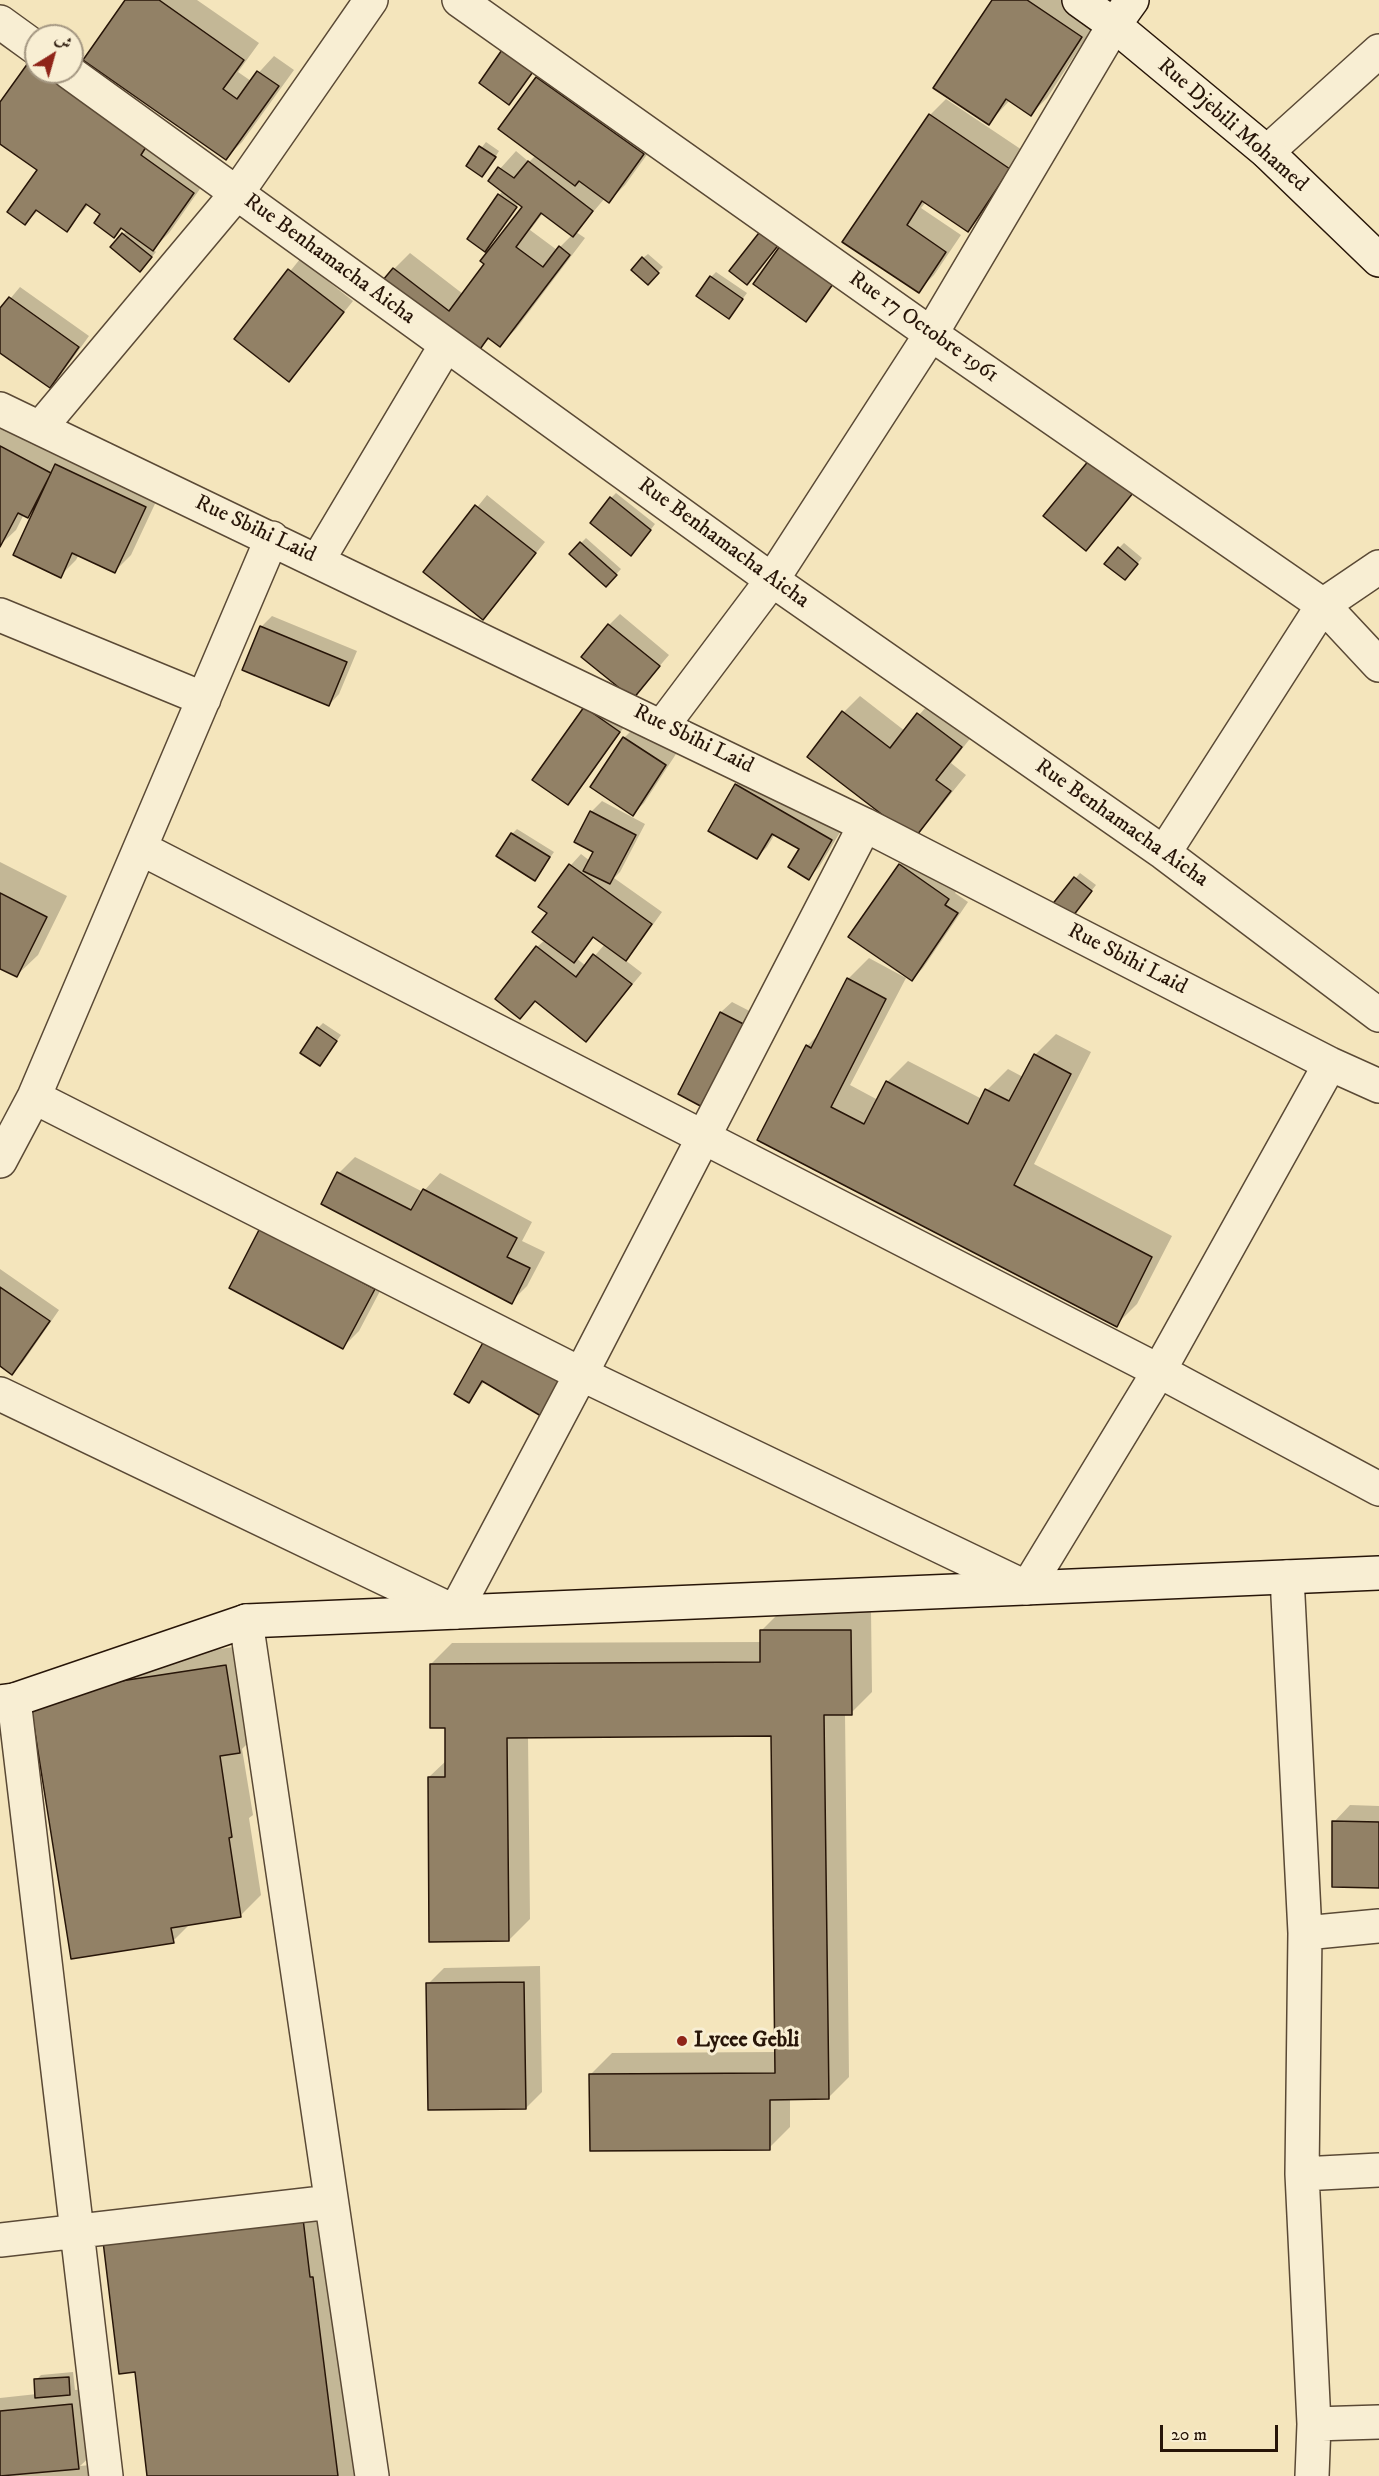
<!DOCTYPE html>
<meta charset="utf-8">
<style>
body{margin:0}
#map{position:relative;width:1379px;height:2476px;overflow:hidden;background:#f4e5bc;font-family:"IM FELL DW Pica",Amiri,serif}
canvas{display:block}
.north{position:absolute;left:24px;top:24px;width:60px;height:60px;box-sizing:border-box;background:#f8eed3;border:2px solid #a49782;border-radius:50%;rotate:37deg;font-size:16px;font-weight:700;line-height:24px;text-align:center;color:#271508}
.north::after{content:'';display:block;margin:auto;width:21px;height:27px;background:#8f2418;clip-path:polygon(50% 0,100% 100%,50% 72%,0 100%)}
.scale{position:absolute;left:1160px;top:2425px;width:118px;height:27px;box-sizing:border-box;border:3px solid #271508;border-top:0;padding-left:8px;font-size:18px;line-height:21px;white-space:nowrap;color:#271508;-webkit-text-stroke:4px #f8eed3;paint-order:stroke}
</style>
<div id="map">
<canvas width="1379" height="2476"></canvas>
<div class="north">ش</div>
<div class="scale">20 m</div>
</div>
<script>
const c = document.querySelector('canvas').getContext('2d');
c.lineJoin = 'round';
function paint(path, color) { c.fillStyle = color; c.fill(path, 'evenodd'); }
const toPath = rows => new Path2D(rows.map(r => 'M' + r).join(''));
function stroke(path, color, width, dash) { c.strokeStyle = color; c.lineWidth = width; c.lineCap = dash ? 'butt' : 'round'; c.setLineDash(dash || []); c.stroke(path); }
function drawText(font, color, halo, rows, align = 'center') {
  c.font = font + ' "IM FELL DW Pica",serif'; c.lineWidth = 6; c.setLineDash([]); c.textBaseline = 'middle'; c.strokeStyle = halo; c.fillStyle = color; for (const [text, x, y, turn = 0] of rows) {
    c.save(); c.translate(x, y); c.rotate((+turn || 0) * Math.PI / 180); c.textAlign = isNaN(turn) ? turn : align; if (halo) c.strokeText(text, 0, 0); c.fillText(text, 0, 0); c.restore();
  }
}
paint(toPath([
 [126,0,197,0,259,43,238,72,251,81,274,56,294,70,242,142,226,158],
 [994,0,1067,0,1097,21,1047,98,1031,114,1010,100,989,123],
 [36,56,36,72,72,72,209,176,169,233,153,249,156,252,145,265,123,234,127,231,122,227,114,236,103,213,89,204,67,230,39,210,25,223,39,170,0,142,0,105],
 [553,61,659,138,625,185,609,201,605,198,576,232,585,238,516,329,500,345,490,338,477,350,394,269,410,253,463,294,524,207,519,203,485,250,499,195,503,191,490,180,516,151,529,162,536,155,500,129,537,78],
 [543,213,572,235,557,250,530,230],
 [946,99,1025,152,984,214,968,230,926,202,921,208,961,235,934,275,918,291,845,242,930,115],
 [486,142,499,151,487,170,468,165],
 [792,236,842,272,816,310,806,320],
 [648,254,663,267,647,283,643,258],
 [300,259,353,301,289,380,236,339],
 [716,272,747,293,729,317,711,277],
 [20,287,89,336,60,376,50,386,0,351,0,311],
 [3,424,161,491,131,555,115,571,79,554,76,560,60,576,34,510,28,516,24,514,16,530,0,545,0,427],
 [1102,450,1142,482,1086,549],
 [616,493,655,524,636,549,611,498],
 [487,495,545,542,483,618,425,572],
 [586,538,621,569,611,580,581,543],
 [1124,543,1142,558,1130,573,1119,548],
 [620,614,669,655,633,697,609,625],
 [272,616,357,651,339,694,329,705,261,627],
 [860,696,905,731,934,698,976,731,951,763,966,775,929,821,913,837,809,757,844,712],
 [585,708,629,720,578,792,568,803],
 [635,727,676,754,644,803,633,814,592,787,624,738],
 [747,774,842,829,819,867,809,878,801,849,775,834,767,847,756,858,736,785],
 [602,801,645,824,620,872,614,878,662,912,636,948,625,960,642,973,586,1040,536,1000,520,1017,537,947,545,940,549,912,540,907,571,865,581,854,590,861,595,851,576,841,592,811],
 [595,936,605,944,586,966,576,958],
 [517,829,554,852,535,879,512,834],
 [911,854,959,887,955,893,968,902,923,968,912,979,900,865],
 [0,862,67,896,38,955,17,975,0,967],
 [1080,873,1096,885,1074,913,1053,906],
 [869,958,906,978,850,1085,878,1100,887,1082,908,1061,982,1099,987,1090,1008,1069,1023,1077,1035,1055,1056,1034,1091,1052,1034,1164,1172,1236,1137,1304,1116,1325,759,1139,807,1046,821,1032,848,979],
 [732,1002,771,1022,680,1093,721,1012],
 [323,1023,341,1035,320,1064,318,1028],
 [355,1157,423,1192,440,1173,532,1222,522,1241,545,1252,527,1286,511,1302,323,1203,339,1173],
 [262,1229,390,1272,359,1331,343,1347],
 [0,1269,59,1310,23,1362,12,1373,0,1364],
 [486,1340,575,1374,557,1406,485,1381,469,1401],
 [782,1610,871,1610,872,1692,851,1713,845,1713,849,2077,828,2098,790,2098,790,2127,769,2148,591,2074,612,2053,776,2052,772,1734,528,1736,530,1919,509,1940,429,1777,447,1760,446,1726,431,1664,452,1643,761,1642,761,1631],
 [246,1645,260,1731,242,1749,253,1815,249,1818,261,1895,240,1916,191,1923,173,1941,52,1675],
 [1350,1805,1379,1806,1379,1887,1334,1822],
 [540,1966,542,2092,526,2108,428,1984,444,1968],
 [322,2189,361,2476,149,2476],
 [73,2372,75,2390,88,2389,95,2452,80,2466,91,2465,92,2476,0,2476,0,2398,37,2394,36,2380,41,2375]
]), '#0003');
const building = toPath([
 [125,0,159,0,244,60,223,89,237,99,257,71,279,86,226,160,83,60,125,0],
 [992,0,1027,0,1082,37,1031,116,1006,99,989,125,933,88,992,0],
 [504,47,535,69,509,105,479,83,504,47],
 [28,63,36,69,36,72,41,72,146,147,141,155,194,193,153,251,121,228,114,238,94,223,100,214,86,204,67,232,36,210,25,225,7,212,37,170,0,144,0,102,28,63],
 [536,77,644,154,609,203,579,181,575,186,498,129,536,77],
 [929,114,1010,169,968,232,922,201,907,225,946,252,919,293,842,242,929,114],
 [479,146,496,157,482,177,466,166,479,146],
 [528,161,593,211,573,237,541,213,516,247,543,267,559,246,570,255,500,347,488,338,478,352,383,280,393,268,449,311,484,264,480,261,522,207,488,181,498,167,514,178,528,161],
 [498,194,517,207,485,252,467,239,498,194],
 [762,229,780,243,747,285,729,271,762,229],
 [122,233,152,257,140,272,110,247,122,233],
 [780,246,833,284,806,322,753,284,780,246],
 [642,257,659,273,648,285,631,270,642,257],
 [288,269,344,312,289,382,234,339,288,269],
 [710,276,743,299,729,319,696,296,710,276],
 [9,297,79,347,50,388,0,353,0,308,9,297],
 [0,446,51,473,28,518,18,513,0,547,0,446],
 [1090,459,1133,493,1086,551,1043,516,1090,459],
 [55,464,146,507,115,573,72,553,61,578,13,555,55,464],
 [610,497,651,530,631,556,590,523,610,497],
 [475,505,536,553,483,620,423,572,475,505],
 [580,542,617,575,606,587,569,554,580,542],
 [1118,547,1138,564,1125,580,1104,564,1118,547],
 [608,624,660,666,633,699,581,657,608,624],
 [260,626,347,662,329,706,242,670,260,626],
 [584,707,620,732,568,805,532,780,584,707],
 [842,711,890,748,917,713,962,747,936,780,951,791,914,839,807,757,842,711],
 [623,737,666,765,633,816,590,787,623,737],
 [735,784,832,840,809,880,788,867,799,849,772,834,757,859,708,831,735,784],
 [590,811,636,835,610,884,583,871,593,852,574,842,590,811],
 [511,833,550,857,535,881,496,856,511,833],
 [569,864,652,924,626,961,593,937,574,963,532,932,547,913,538,907,569,864],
 [899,864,949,899,945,905,958,913,912,981,848,937,899,864],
 [1074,877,1092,891,1070,920,1051,906,1074,877],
 [0,893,47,917,17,977,0,969,0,893],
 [536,946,576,977,593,954,632,984,586,1042,535,1001,520,1019,495,999,536,946],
 [847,978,886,999,831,1107,864,1124,886,1081,968,1124,985,1089,1009,1101,1034,1054,1071,1074,1014,1185,1152,1257,1117,1327,757,1140,806,1045,811,1048,847,978],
 [720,1012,761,1033,719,1116,678,1094,720,1012],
 [317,1027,337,1041,320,1066,300,1053,317,1027],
 [337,1172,411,1210,423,1189,517,1238,507,1257,530,1268,512,1304,321,1204,337,1172],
 [260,1228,375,1289,343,1349,229,1288,260,1228],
 [0,1287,50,1321,12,1375,0,1366,0,1287],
 [485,1339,565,1385,546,1419,482,1381,469,1403,454,1394,485,1339],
 [760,1630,851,1630,852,1715,824,1715,829,2099,770,2100,770,2150,590,2151,589,2074,775,2073,771,1736,507,1738,509,1941,429,1942,428,1777,445,1777,445,1728,430,1728,430,1664,760,1662,760,1630],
 [226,1665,240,1753,220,1756,232,1837,229,1838,241,1917,171,1928,174,1943,71,1959,29,1695,226,1665],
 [1332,1821,1379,1822,1379,1888,1332,1887,1332,1821],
 [524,1982,526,2109,428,2110,426,1983,524,1982],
 [302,2210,310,2277,313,2277,338,2476,147,2476,135,2372,119,2374,102,2233,302,2210],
 [69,2377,70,2395,35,2398,34,2379,69,2377],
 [72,2404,79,2469,0,2476,0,2411,72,2404]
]);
paint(building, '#928166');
stroke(building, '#271508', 1.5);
const street = toPath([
 [459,0,931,334,1323,605,1379,665],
 [0,22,36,48],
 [69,72,772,580,1164,853,1379,1015],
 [1267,152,1379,51],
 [0,409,865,825,1330,1064,1379,1086],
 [40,428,237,193,371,0],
 [318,560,446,345],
 [0,615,204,699],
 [663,725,772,580,931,334,1114,25],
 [140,848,1159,1371,1379,1489],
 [1164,853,1323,605,1379,567],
 [34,1097,581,1374,1027,1588,1159,1371,1330,1064],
 [0,1161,34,1097,272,538],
 [0,1394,455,1612,581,1374,865,825],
 [1287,1577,1305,1933,1302,2174,1314,2424,1312,2476],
 [246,1621,372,2476],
 [14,1700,106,2476],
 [1305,1933,1379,1926],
 [1302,2174,1379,2170],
 [0,2240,331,2202],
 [1314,2424,1379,2422]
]);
const secondary = toPath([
 [1079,0,1114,25,1267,152,1379,260],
 [1114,25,1132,0],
 [0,1702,14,1700,246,1621,1379,1573]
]);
stroke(street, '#5a4935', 36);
stroke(secondary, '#271508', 36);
stroke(street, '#f8eed3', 33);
stroke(secondary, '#f8eed3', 33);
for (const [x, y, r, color] of [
 [682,2041,6,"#8f2418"]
]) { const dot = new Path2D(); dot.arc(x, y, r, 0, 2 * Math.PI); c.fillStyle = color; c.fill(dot); stroke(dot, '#f8eed3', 2); }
drawText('22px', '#271508', '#f8eed3', [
 ["Rue Djebili Mohamed",1232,126,41],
 ["Rue Benhamacha Aicha",329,260,36],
 ["Rue 17 Octobre 1961",923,328,35],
 ["Rue Sbihi Laid",255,530,25],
 ["Rue Benhamacha Aicha",723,544,36],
 ["Rue Sbihi Laid",693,740,26],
 ["Rue Benhamacha Aicha",1121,824,35],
 ["Rue Sbihi Laid",1127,960,27]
]);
drawText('bold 22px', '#271508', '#f8eed3', [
 ["Lycee Gebli",694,2041]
], 'left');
</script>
